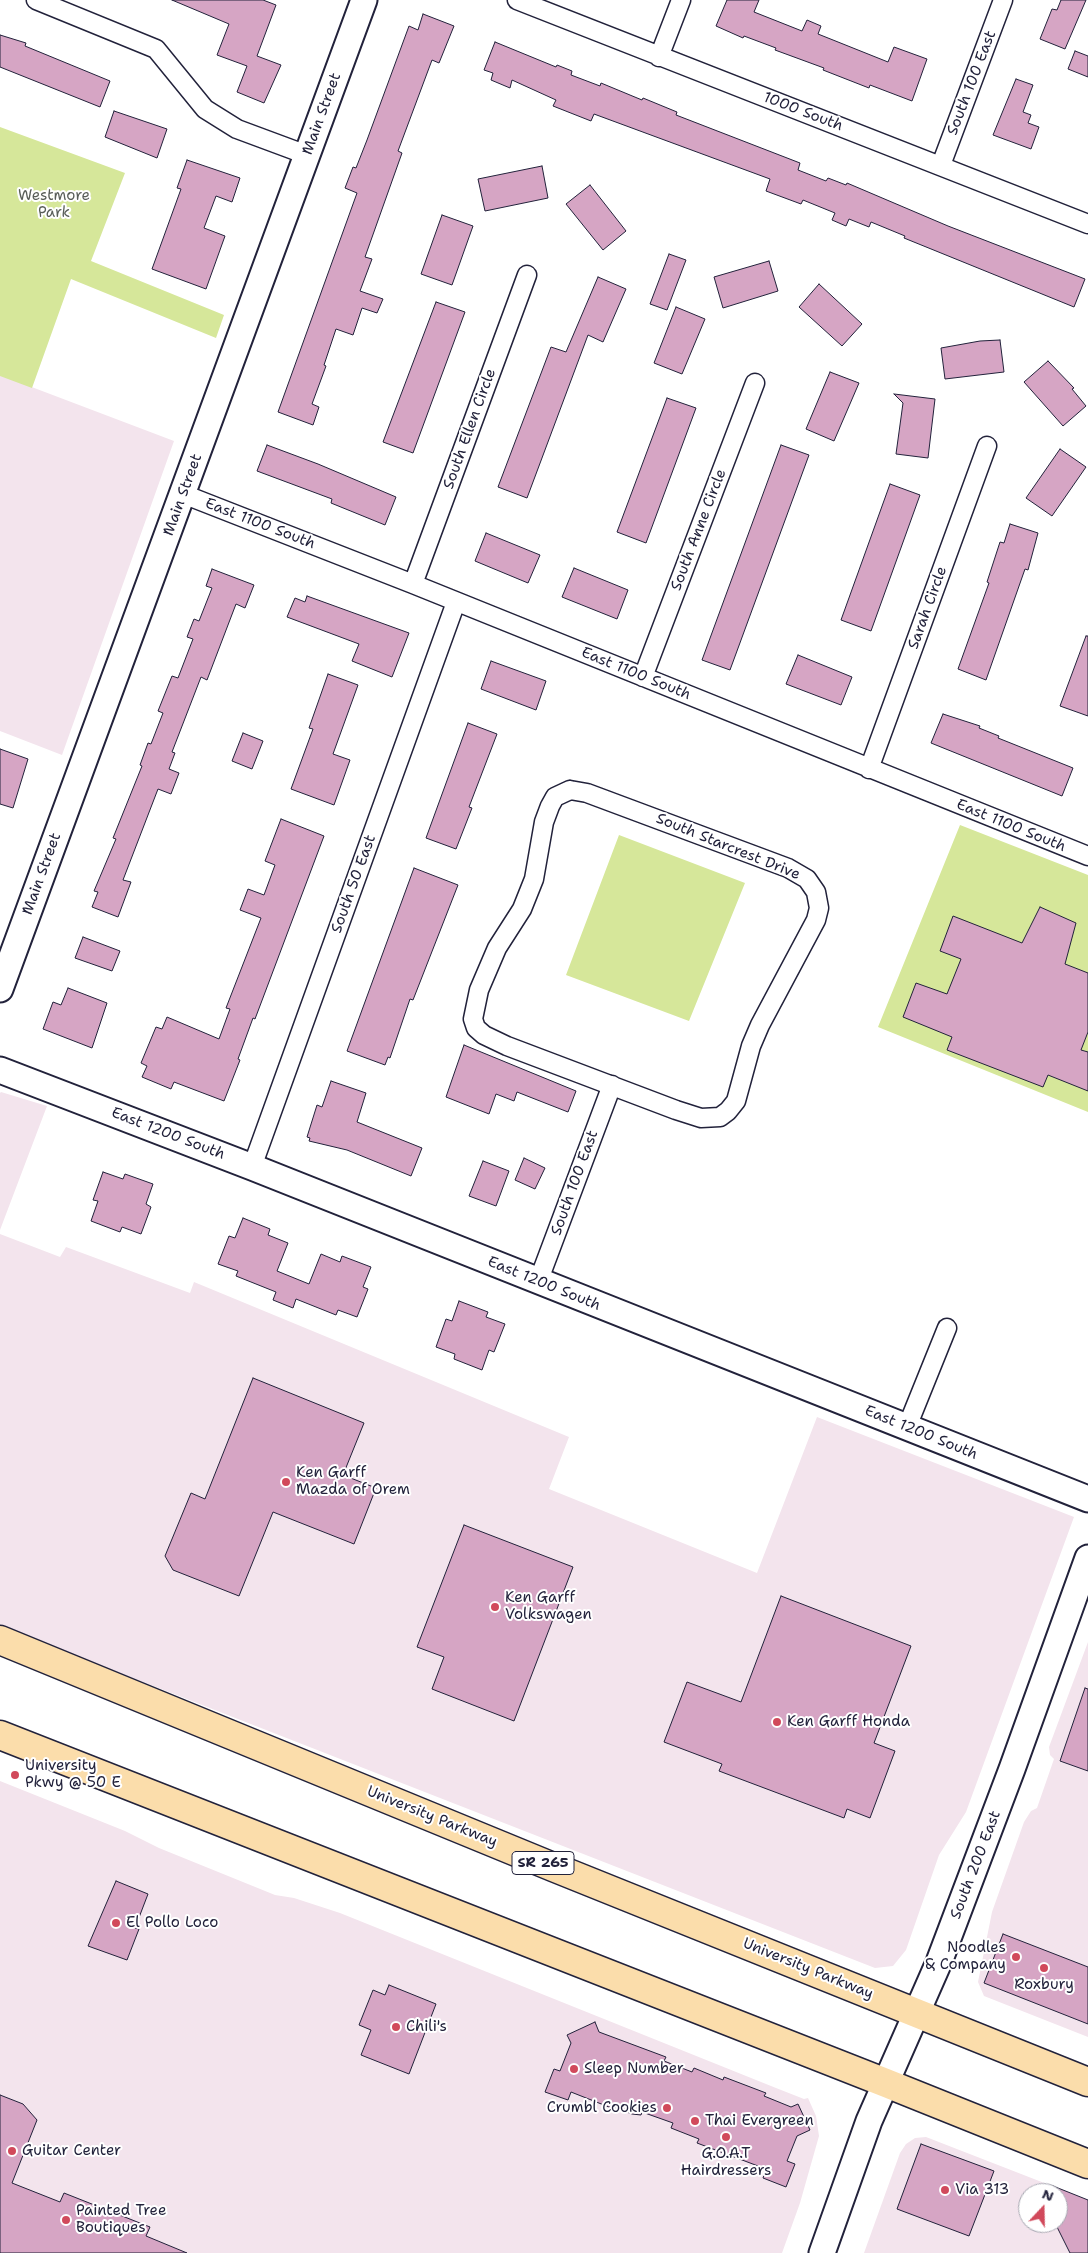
<!DOCTYPE html>
<style>
body{margin:0}
#map{position:relative;width:1088px;height:2253px;overflow:hidden;background:#fff;font-family:"Shantell Sans",sans-serif}
canvas{display:block}
.north{position:absolute;left:1018px;top:2183px;width:50px;height:50px;box-sizing:border-box;background:#fff;border:1px solid #a7a7b1;border-radius:50%;rotate:21deg;font-size:14px;font-weight:700;line-height:20px;text-align:center;color:#22223b}
.north::after{content:'';display:block;margin:auto;width:18px;height:22px;background:#d1495b;clip-path:polygon(50% 0,100% 100%,50% 72%,0 100%)}
</style>
<div id="map">
<canvas width="1088" height="2253"></canvas>
<div class="north">N</div>
</div>
<script>
const c = document.querySelector('canvas').getContext('2d');
c.lineJoin = 'round';
function paint(path, color) { c.fillStyle = color; c.fill(path, 'evenodd'); }
const toPath = rows => new Path2D(rows.map(r => 'M' + r).join(''));
function stroke(path, color, width, dash) { c.strokeStyle = color; c.lineWidth = width; c.lineCap = dash ? 'butt' : 'round'; c.setLineDash(dash || []); c.stroke(path); }
function drawText(font, color, halo, rows, align = 'center') {
  c.font = font + ' "Shantell Sans",sans-serif'; c.lineWidth = 4; c.setLineDash([]); c.textBaseline = 'middle'; c.strokeStyle = halo; c.fillStyle = color; for (const [text, x, y, turn = 0] of rows) {
    c.save(); c.translate(x, y); c.rotate((+turn || 0) * Math.PI / 180); c.textAlign = isNaN(turn) ? turn : align; if (halo) c.strokeText(text, 0, 0); c.fillText(text, 0, 0); c.restore();
  }
}
paint(toPath([
 [0,375,174,441,62,755,0,731],
 [1,1092,47,1106,0,1230,0,1093],
 [0,1234,60,1257,66,1247,190,1293,194,1282,569,1437,549,1489,757,1573,817,1417,1074,1517,966,1812,939,1855,906,1950,893,1966,875,1968,0,1626],
 [1088,1642,1088,2037,984,1996,978,1982,992,1912,1024,1822,1031,1811,1037,1808,1054,1759,1050,1755,1049,1747],
 [0,1781,125,1831,159,1848,275,1895,294,1898,340,1913,776,2088,804,2099,808,2098,816,2116,819,2136,800,2203,782,2253,0,2253],
 [926,2137,1088,2200,1088,2253,864,2253,900,2153,906,2144,915,2138],
 [1028,2193,1058,2193,1058,2223,1028,2223]
]), '#f3e4ed');
paint(toPath([
 [0,127,125,173,91,261,224,315,216,338,71,279,32,388,0,376],
 [960,825,1088,875,1088,1112,878,1027],
 [619,835,745,883,689,1021,566,975]
]), '#d6e79a');
const building = toPath([
 [172,0,263,0,276,5,257,56,281,65,264,103,237,92,247,66,217,55,229,24,172,0],
 [727,0,759,0,754,12,802,31,807,20,821,26,818,34,888,62,894,47,927,59,912,101,870,85,869,88,823,70,824,68,775,50,776,48,744,36,743,38,716,26,727,0],
 [1061,0,1086,0,1065,49,1040,39,1052,9,1057,10,1061,0],
 [423,14,454,26,439,63,432,60,398,151,402,153,365,257,372,259,360,291,383,299,377,313,362,308,353,335,336,329,324,365,326,366,312,404,319,407,313,425,278,412,357,193,345,188,353,167,356,168,367,140,409,26,418,30,423,14],
 [0,35,26,43,25,46,110,81,100,107,0,67,0,35],
 [495,42,556,67,557,65,572,71,571,75,600,86,601,83,642,100,643,98,677,112,676,115,800,163,798,170,826,181,828,178,846,185,847,183,948,226,1085,279,1074,307,904,238,905,236,871,222,869,227,849,219,846,226,832,220,835,213,803,200,801,204,766,191,770,179,594,114,591,121,553,106,556,100,512,80,510,88,491,80,493,73,484,70,495,42],
 [1075,51,1088,56,1088,77,1068,69,1075,51],
 [1016,79,1033,85,1023,112,1031,115,1028,123,1039,127,1031,149,993,135,1016,79],
 [114,111,167,129,157,158,105,137,114,111],
 [187,160,240,178,232,202,216,196,204,228,225,236,206,289,152,269,181,189,177,188,187,160],
 [542,166,548,198,485,211,478,179,542,166],
 [590,185,626,231,603,250,566,204,590,185],
 [442,215,473,226,452,285,421,274,442,215],
 [669,254,686,260,667,310,650,304,669,254],
 [769,261,778,291,723,308,714,277,769,261],
 [598,277,626,289,603,342,588,335,527,498,498,487,551,347,566,352,598,277],
 [819,284,862,324,842,346,799,307,819,284],
 [436,302,465,312,413,453,383,442,436,302],
 [676,307,705,319,682,374,654,363,676,307],
 [1000,340,1004,372,945,379,941,348,980,341,1000,340],
 [1048,361,1074,388,1072,389,1086,406,1063,426,1024,382,1048,361],
 [830,372,859,383,834,441,806,429,830,372],
 [894,394,935,399,928,458,896,454,903,403,894,394],
 [667,398,696,408,646,543,617,532,667,398],
 [267,445,318,464,396,497,385,525,331,503,332,499,257,471,267,445],
 [781,445,809,455,730,670,702,660,781,445],
 [1060,449,1086,467,1052,516,1026,498,1060,449],
 [890,484,920,495,871,631,841,620,890,484],
 [1010,524,1038,533,1028,570,1025,569,986,680,958,669,989,583,987,582,1000,542,1004,543,1010,524],
 [486,533,540,555,528,583,475,561,486,533],
 [574,568,628,590,617,619,562,597,574,568],
 [212,569,254,585,245,608,236,604,207,680,201,677,172,752,175,753,169,769,179,773,171,794,158,789,123,880,131,882,118,917,92,907,98,892,94,891,116,839,113,838,142,766,140,765,148,743,151,744,163,713,158,711,172,676,178,678,193,639,187,637,194,619,199,621,212,588,206,586,212,569],
 [307,596,409,633,392,677,352,661,359,644,287,617,295,598,305,602,307,596],
 [1086,636,1088,636,1088,716,1060,706,1086,636],
 [798,655,852,677,841,705,786,684,798,655],
 [491,661,546,681,536,710,481,689,491,661],
 [328,674,358,685,333,754,350,760,334,805,291,789,313,729,309,728,328,674],
 [943,714,980,726,979,728,999,736,998,738,1073,768,1062,796,931,743,943,714],
 [468,723,497,734,469,807,472,808,456,849,426,838,468,723],
 [243,733,263,741,252,769,232,761,243,733],
 [0,749,28,759,13,808,0,804,0,749],
 [281,819,324,836,255,1019,253,1018,238,1059,240,1060,224,1101,174,1082,171,1089,142,1077,147,1066,141,1063,156,1027,162,1029,167,1017,219,1039,230,1009,226,1008,261,918,240,910,248,889,264,895,275,865,265,861,281,819],
 [414,868,458,885,413,1000,410,999,390,1058,388,1057,385,1065,347,1051,414,868],
 [1040,907,1076,923,1065,964,1088,973,1088,1032,1081,1050,1088,1052,1088,1091,1048,1075,1043,1087,947,1050,952,1037,903,1017,916,983,947,994,961,959,940,951,953,916,1022,943,1040,907],
 [83,937,120,951,112,971,75,958,83,937],
 [68,988,107,1003,92,1048,43,1029,53,1002,61,1005,68,988],
 [464,1045,576,1091,568,1112,517,1092,514,1101,496,1094,489,1114,446,1097,464,1045],
 [331,1081,366,1093,357,1122,422,1148,411,1176,347,1150,309,1141,310,1138,307,1137,317,1105,322,1107,331,1081],
 [524,1158,545,1168,535,1189,515,1180,524,1158],
 [483,1161,509,1171,496,1206,469,1196,483,1161],
 [103,1172,123,1179,125,1174,153,1184,146,1204,151,1207,141,1234,122,1227,120,1232,91,1221,98,1201,93,1200,103,1172],
 [243,1218,270,1229,268,1235,288,1243,277,1271,309,1284,321,1254,340,1262,342,1256,371,1267,363,1287,368,1289,357,1317,338,1310,336,1315,296,1299,293,1308,273,1300,276,1292,236,1276,238,1271,218,1264,229,1236,235,1238,243,1218],
 [459,1301,488,1312,486,1317,505,1324,494,1352,489,1350,482,1370,454,1359,455,1354,436,1347,446,1319,452,1321,459,1301],
 [253,1378,364,1423,343,1475,376,1488,354,1544,273,1512,239,1596,173,1570,165,1556,191,1493,205,1499,253,1378],
 [464,1525,573,1567,514,1721,432,1689,444,1657,417,1647,464,1525],
 [781,1596,911,1646,874,1743,895,1751,870,1818,847,1809,844,1818,719,1771,722,1764,664,1742,687,1682,741,1702,781,1596],
 [1085,1688,1088,1689,1088,1771,1060,1761,1085,1688],
 [116,1881,148,1894,135,1928,139,1929,127,1960,88,1946,116,1881],
 [1003,1934,1088,1967,1088,2024,984,1983,1003,1934],
 [389,1985,436,2004,409,2074,361,2055,371,2030,359,2025,373,1990,385,1995,389,1985],
 [595,2022,599,2032,666,2057,664,2061,692,2072,694,2068,723,2080,724,2077,766,2093,764,2096,791,2107,798,2104,810,2130,797,2136,787,2161,795,2164,786,2187,763,2178,766,2169,697,2143,699,2139,671,2128,673,2123,642,2112,641,2115,632,2114,614,2107,614,2109,571,2092,568,2100,545,2092,554,2069,560,2071,571,2043,567,2035,595,2022],
 [0,2095,23,2104,37,2120,12,2183,60,2202,64,2193,150,2227,146,2236,187,2253,0,2253,0,2095],
 [921,2144,994,2171,969,2236,897,2209,921,2144],
 [1053,2186,1088,2200,1088,2253,1070,2253,1055,2223,1058,2223,1058,2193,1050,2193,1053,2186]
]);
paint(building, '#d6a5c4');
stroke(building, '#22223b', 1);
const street = toPath([
 [36,0,156,49,205,109,237,129,307,155],
 [517,0,1088,224],
 [659,57,681,0],
 [941,165,1003,0],
 [183,494,413,584,1088,856],
 [413,584,527,275],
 [643,677,755,383],
 [869,769,987,446],
 [570,790,587,793,788,868,807,879,816,892,819,908,816,920,760,1025,751,1046,736,1101,728,1111,720,1117,701,1118,676,1110,507,1046,484,1035,476,1028,473,1019,479,990,497,948,522,909,534,879,544,822,550,806,555,797,570,790],
 [252,1167,456,602],
 [538,1282,612,1085],
 [907,1427,947,1328]
]);
const secondary = toPath([
 [0,989,364,0],
 [0,1070,252,1167,1088,1499],
 [822,2253,869,2121,939,1962,1012,1769,1088,1558]
]);
const primary = toPath([
 [0,1640,553,1867,1088,2082],
 [0,1735,886,2083,1088,2164]
]);
stroke(street, '#22223b', 21);
stroke(secondary, '#22223b', 29);
stroke(primary, '#22223b', 31);
stroke(street, '#fff', 18);
stroke(secondary, '#fff', 25);
stroke(primary, '#fbddab', 28);
for (const [x, y, r, color] of [
 [286,1482,5,"#d1495b"],
 [495,1607,5,"#d1495b"],
 [777,1722,5,"#d1495b"],
 [15,1775,5,"#d1495b"],
 [116,1923,5,"#d1495b"],
 [1016,1957,5,"#d1495b"],
 [1044,1968,5,"#d1495b"],
 [396,2027,5,"#d1495b"],
 [574,2069,5,"#d1495b"],
 [667,2108,5,"#d1495b"],
 [695,2121,5,"#d1495b"],
 [726,2137,5,"#d1495b"],
 [12,2151,5,"#d1495b"],
 [945,2190,5,"#d1495b"],
 [66,2220,5,"#d1495b"]
]) { const dot = new Path2D(); dot.arc(x, y, r, 0, 2 * Math.PI); c.fillStyle = color; c.fill(dot); stroke(dot, '#fff', 2); }
for (const [x, y, w] of [
 [543,1863,62]
]) { const box = new Path2D(); box.roundRect(x - w / 2, y - 11.5, w, 23, 4); c.fillStyle = '#fff'; c.fill(box); stroke(box, '#22223b', 1); }
drawText('bold 14px', '#22223b', null, [
 ["SR 265",543,1863]
]);
drawText('15px', '#22223b', '#fff', [
 ["South 100 East",972,83,-69],
 ["1000 South",803,112,21],
 ["Main Street",322,114,-70],
 ["South Ellen Circle",470,429,-70],
 ["Main Street",183,495,-70],
 ["East 1100 South",260,524,21],
 ["South Anne Circle",699,530,-69],
 ["Sarah Circle",928,608,-70],
 ["East 1100 South",636,674,22],
 ["East 1100 South",1011,826,22],
 ["South Starcrest Drive",728,847,22],
 ["Main Street",42,874,-70],
 ["South 50 East",354,884,-70],
 ["East 1200 South",168,1134,21],
 ["South 100 East",575,1183,-70],
 ["East 1200 South",544,1284,22],
 ["East 1200 South",921,1433,22],
 ["University Parkway",432,1817,22],
 ["South 200 East",976,1865,-69],
 ["University Parkway",808,1969,22]
]);
drawText('15px', '#585d58', '#fff', [
 ["Westmore",54,196],
 ["Park",54,213]
]);
drawText('15px', '#22223b', '#fff', [
 ["Ken Garff",296,1473],
 ["Mazda of Orem",296,1490],
 ["Ken Garff",505,1598],
 ["Volkswagen",505,1615],
 ["Ken Garff Honda",787,1722],
 ["University",25,1766],
 ["Pkwy @ 50 E",25,1783],
 ["El Pollo Loco",126,1923],
 ["Noodles",1006,1948,"right"],
 ["& Company",1006,1965,"right"],
 ["Roxbury",1044,1985,"center"],
 ["Chili's",406,2027],
 ["Sleep Number",584,2069],
 ["Crumbl Cookies",657,2108,"right"],
 ["Thai Evergreen",705,2121],
 ["Guitar Center",22,2151],
 ["G.O.A.T",726,2154,"center"],
 ["Hairdressers",726,2171,"center"],
 ["Via 313",955,2190],
 ["Painted Tree",76,2211],
 ["Boutiques",76,2228]
], 'left');
</script>
